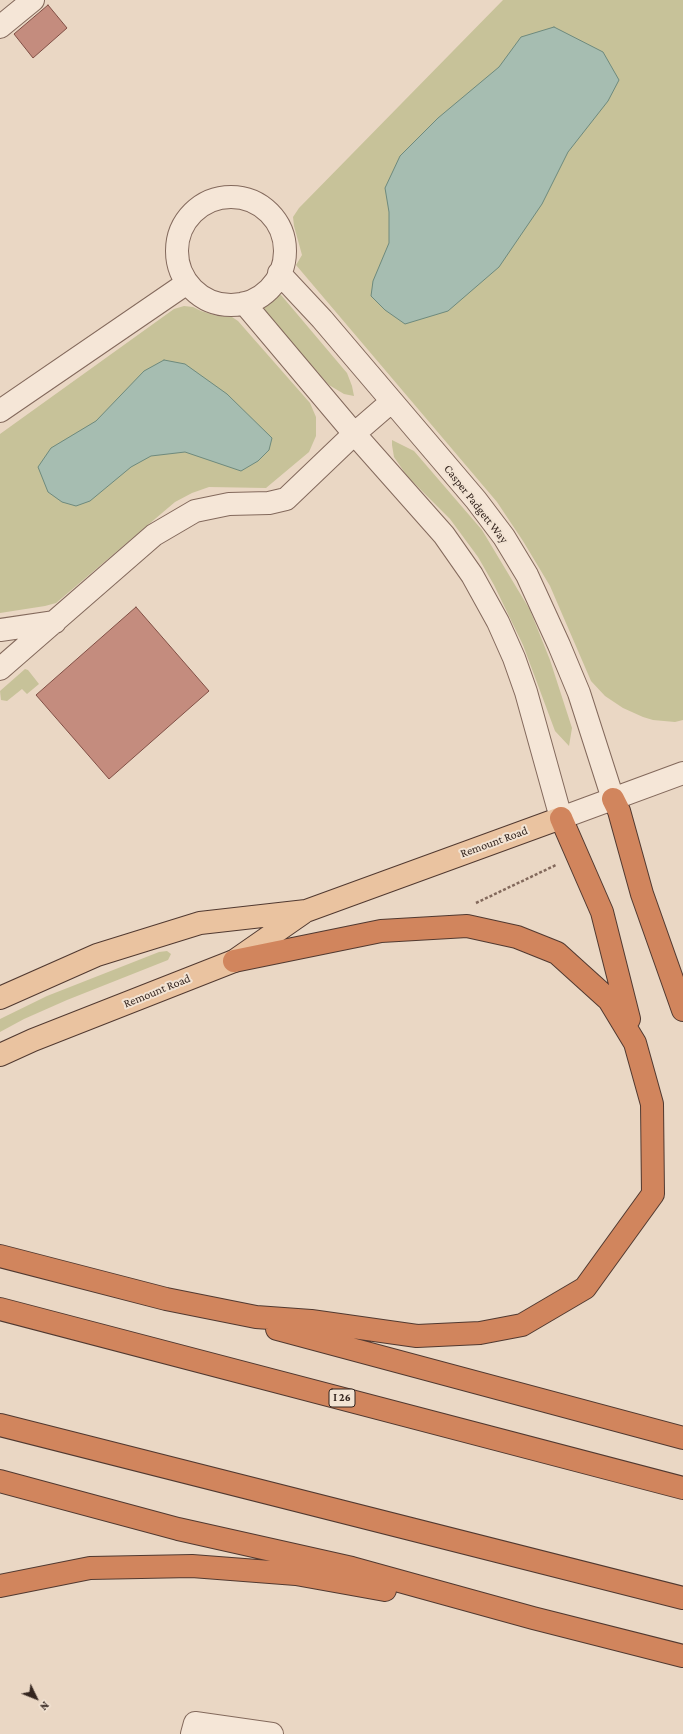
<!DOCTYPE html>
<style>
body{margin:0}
#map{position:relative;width:683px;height:1734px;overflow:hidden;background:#ead7c4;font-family:"Crimson Pro",serif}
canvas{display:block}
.north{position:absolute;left:16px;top:1678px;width:40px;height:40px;-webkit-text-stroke:3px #f2e3d3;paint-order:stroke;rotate:133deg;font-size:11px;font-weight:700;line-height:16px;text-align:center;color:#34251f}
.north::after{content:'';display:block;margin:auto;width:14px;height:18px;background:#34251f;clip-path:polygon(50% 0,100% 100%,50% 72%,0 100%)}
</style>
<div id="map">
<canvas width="683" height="1734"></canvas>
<div class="north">N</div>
</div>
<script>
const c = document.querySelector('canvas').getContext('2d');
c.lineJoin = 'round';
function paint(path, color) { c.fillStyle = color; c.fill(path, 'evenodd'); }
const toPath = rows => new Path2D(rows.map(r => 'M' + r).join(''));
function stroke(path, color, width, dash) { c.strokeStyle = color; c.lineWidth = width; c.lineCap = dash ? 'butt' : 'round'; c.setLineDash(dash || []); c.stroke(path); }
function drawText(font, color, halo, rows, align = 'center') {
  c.font = font + ' "Crimson Pro",serif'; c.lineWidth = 4; c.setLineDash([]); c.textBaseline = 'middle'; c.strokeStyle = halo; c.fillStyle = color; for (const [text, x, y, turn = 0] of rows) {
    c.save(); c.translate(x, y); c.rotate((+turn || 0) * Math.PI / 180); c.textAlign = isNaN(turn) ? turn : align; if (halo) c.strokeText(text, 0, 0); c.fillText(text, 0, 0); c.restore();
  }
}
paint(toPath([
 [503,0,683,0,683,720,675,722,653,720,643,717,623,708,605,696,591,681,550,586,523,541,497,502,296,265,302,255,294,226,293,217,299,208],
 [277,295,281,295,347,373,352,386,354,396,344,394,329,385,265,312,264,308],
 [184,306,193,307,201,311,217,316,232,317,238,321,310,403,316,417,316,436,309,452,266,488,209,487,192,493,175,502,56,603,45,606,0,613,0,434,174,309],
 [392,440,414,451,482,530,530,610,550,660,572,728,569,746,555,731,523,645,494,585,478,557,450,519,407,476,394,457,392,445],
 [25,669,28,670,39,684,27,694,22,689,7,701,1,700,0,691],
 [167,951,171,954,168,960,67,1000,24,1019,0,1032,0,1019,47,996,159,952]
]), '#c7c299');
const water = toPath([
 [554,27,603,52,619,80,608,101,568,152,542,204,499,267,448,311,405,324,385,310,371,296,373,281,389,243,389,212,385,188,400,156,438,118,499,67,521,37,554,27],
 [164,360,185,364,227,394,272,438,269,450,258,461,241,471,185,452,151,456,131,467,90,501,76,506,62,502,48,492,38,467,51,448,96,421,144,371,164,360]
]);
paint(water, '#a6bdb1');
stroke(water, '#6e8a7d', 1);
const building = toPath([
 [48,5,67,28,33,58,14,34,48,5],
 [136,607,209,691,109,779,36,695,136,607]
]);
paint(building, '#c48c7e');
stroke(building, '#804f45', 1);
const minor = toPath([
 [0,27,33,0],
 '177 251a54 54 0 1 1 108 0a54 54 0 1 1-108 0Z',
 [279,273,322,319,476,500,504,537,527,575,559,645,579,693,613,799],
 [244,303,351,430,444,535,472,575,498,622,514,658,526,692,561,818,683,773],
 [0,411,187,283],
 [0,630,55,622],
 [0,669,154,535,195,511,229,504,269,503,286,499,354,434,391,402],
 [192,1734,195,1723,272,1734]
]);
const major = toPath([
 [0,998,97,955,200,923,306,911,561,818],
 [0,1055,33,1040,234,961,303,913]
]);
const highway = toPath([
 [613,799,619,811,642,894,683,1010],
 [561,818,602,912,629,1019],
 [0,1256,166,1299,256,1317,311,1321,417,1336,480,1333,522,1325,585,1288,653,1194,652,1104,635,1043,609,1000,557,953,517,937,467,926,381,931,234,961],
 [0,1309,683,1488],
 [277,1329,683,1438],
 [0,1425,683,1598],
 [0,1481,178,1529,352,1568,533,1618,683,1656],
 [0,1586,90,1568,192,1566,296,1574,385,1590]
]);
stroke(minor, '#83695c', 24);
stroke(major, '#513930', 24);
stroke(highway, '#513930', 24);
stroke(toPath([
 [476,903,556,865]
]), '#83695c', 2.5, [3, 2]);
stroke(minor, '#f5e6d7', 22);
stroke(major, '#eac3a0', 22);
stroke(highway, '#d1855d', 22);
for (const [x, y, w] of [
 [342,1398,26]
]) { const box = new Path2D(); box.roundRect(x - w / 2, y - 9, w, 18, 3); c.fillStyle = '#f2e3d3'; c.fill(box); stroke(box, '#34251f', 1); }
drawText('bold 11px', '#34251f', null, [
 ["I 26",342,1398]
]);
drawText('12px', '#34251f', '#f2e3d3', [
 ["Casper Padgett Way",476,504,52],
 ["Remount Road",494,842,-20],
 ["Remount Road",157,991,-22]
]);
</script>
